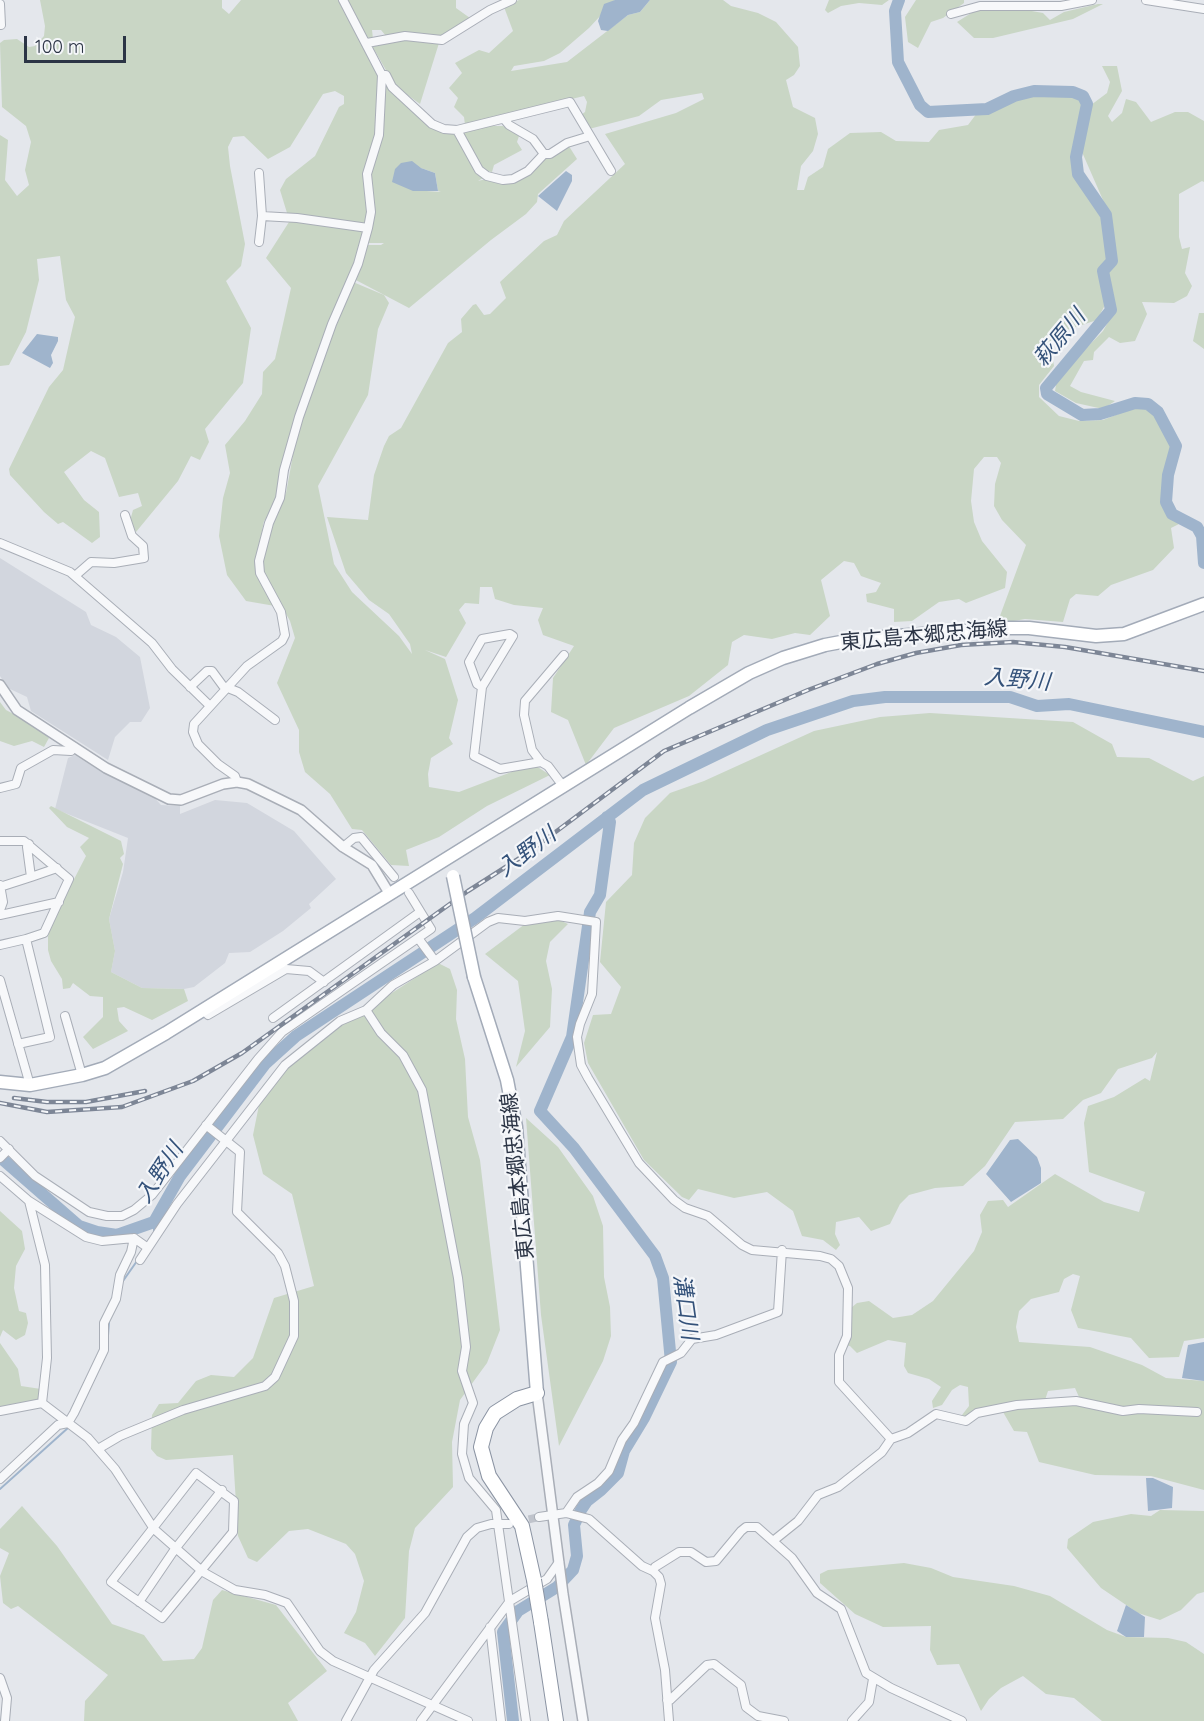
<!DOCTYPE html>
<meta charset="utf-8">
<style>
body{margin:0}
#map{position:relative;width:1204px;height:1721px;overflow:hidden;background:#e4e7ec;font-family:Quicksand,sans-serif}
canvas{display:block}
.scale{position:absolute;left:24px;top:36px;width:102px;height:27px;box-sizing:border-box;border:3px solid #2b3445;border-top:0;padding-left:8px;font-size:18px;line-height:21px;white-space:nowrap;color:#2b3445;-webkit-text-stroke:4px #f4f6f9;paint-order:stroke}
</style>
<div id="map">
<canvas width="1204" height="1721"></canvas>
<div class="scale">100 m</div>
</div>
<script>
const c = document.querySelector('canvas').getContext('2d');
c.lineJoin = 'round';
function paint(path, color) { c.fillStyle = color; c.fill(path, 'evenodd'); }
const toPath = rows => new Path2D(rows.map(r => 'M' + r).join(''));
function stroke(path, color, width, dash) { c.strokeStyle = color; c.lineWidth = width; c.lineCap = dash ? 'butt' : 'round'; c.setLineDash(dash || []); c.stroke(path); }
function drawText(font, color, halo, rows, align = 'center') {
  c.font = font + ' Quicksand,"Noto Sans JP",sans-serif'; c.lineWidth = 4.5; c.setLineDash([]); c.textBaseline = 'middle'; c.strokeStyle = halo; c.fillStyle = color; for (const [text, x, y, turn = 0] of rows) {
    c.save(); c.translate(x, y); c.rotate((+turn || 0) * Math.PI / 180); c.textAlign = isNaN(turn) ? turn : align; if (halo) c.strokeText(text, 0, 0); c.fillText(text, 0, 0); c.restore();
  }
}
paint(toPath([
 [0,558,86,612,91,625,116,637,140,657,150,708,141,722,130,722,115,737,108,760,31,711,27,697,8,688,0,676],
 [75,755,100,771,151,794,161,805,180,806,180,814,215,800,247,803,294,831,336,879,309,904,311,908,283,931,250,952,229,953,225,963,194,987,184,989,142,988,111,972,115,951,109,919,123,872,128,838,55,809,68,758]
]), '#d2d6de');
paint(toPath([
 [40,0,222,0,222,8,229,14,241,0,340,0,380,75,376,138,364,172,369,206,365,224,287,213,280,190,286,179,315,156,339,107,344,104,344,96,335,91,323,94,290,147,268,159,244,136,233,137,228,147,230,166,245,244,241,266,226,281,251,328,243,383,205,429,209,442,200,460,191,456,178,481,136,532,130,521,133,510,142,506,138,493,119,497,105,458,91,451,64,472,84,500,99,512,100,537,92,543,63,522,58,524,44,512,10,475,9,469,49,387,63,370,75,317,66,300,60,256,37,259,39,280,26,332,9,365,0,366,0,135,8,140,5,180,17,196,29,185,25,170,31,142,26,126,2,107,0,43,4,40,17,39,29,47,35,46,44,36,45,26],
 [345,0,456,0,456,8,470,18,442,38,404,34,386,36,381,30,372,30,373,39,365,37],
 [519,0,615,0,589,28,560,53,544,61,514,66,511,71,567,62,628,15,640,12,650,0,723,0,731,6,758,13,776,22,798,47,800,66,794,75,786,80,793,107,815,118,818,134,813,151,801,166,797,190,804,190,808,177,823,167,828,149,850,133,881,132,896,141,929,142,939,130,968,125,977,113,992,110,1014,97,1034,92,1072,93,1083,99,1084,106,1073,157,1076,174,1105,218,1110,260,1101,270,1105,305,1097,320,1061,332,1050,342,1054,366,1039,385,1039,397,1059,416,1079,421,1103,420,1136,407,1146,408,1156,415,1176,446,1166,475,1164,503,1171,515,1183,522,1171,528,1174,548,1153,570,1111,585,1098,596,1076,594,1070,599,1063,622,1025,619,997,624,1026,545,1002,520,994,506,995,484,1001,463,997,457,984,457,974,469,971,501,974,522,982,541,1007,572,1005,588,966,603,959,599,939,602,912,621,894,622,894,609,867,602,866,594,876,592,881,583,861,576,854,563,844,561,821,580,830,616,810,635,795,633,772,639,744,635,732,642,728,665,689,696,614,728,586,765,568,720,551,712,553,678,574,646,543,635,538,620,543,608,514,605,495,599,492,587,480,587,479,604,465,603,459,610,466,623,446,657,425,650,445,659,458,700,449,738,453,744,431,758,428,774,429,787,459,792,514,771,536,766,550,775,487,806,439,837,406,850,409,866,391,865,362,830,352,829,330,794,305,772,299,752,299,730,277,683,295,638,290,621,263,572,261,562,271,524,286,493,300,417,334,324,353,282,384,295,389,303,378,329,368,395,318,486,334,564,352,592,399,636,412,654,410,644,389,614,369,600,346,573,327,517,368,520,374,475,384,446,389,436,401,428,448,343,462,332,461,319,473,305,476,304,484,315,490,314,506,298,500,282,544,241,557,235,564,221,625,164,605,134,676,113,704,99,702,93,661,100,639,116,589,129,581,115,585,112,587,102,584,96,465,125,464,117,454,107,458,98,449,88,462,73,455,63,479,50,489,53,513,31,504,7],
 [829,0,889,0,882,5,859,3,841,6,828,13,825,10],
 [916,0,964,0,964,3,943,18,931,22,918,48,908,42,905,17],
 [1098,4,1103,4,1073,19,993,38,974,38,957,22,976,10,1015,8,1043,13,1050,20,1064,12],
 [405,39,439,43,420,104,395,86,371,44],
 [1102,66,1117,66,1122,91,1108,116,1112,122,1122,113,1126,99,1136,102,1151,122,1175,112,1188,112,1204,121,1204,182,1202,181,1179,194,1179,237,1182,249,1190,247,1185,273,1192,286,1187,296,1174,303,1142,302,1147,314,1135,341,1120,343,1109,337,1094,352,1093,360,1084,361,1070,386,1081,392,1115,401,1103,409,1076,403,1055,391,1057,378,1103,331,1115,310,1107,272,1116,260,1110,216,1082,152,1091,105,1107,93,1110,82],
 [386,85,432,126,455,132,483,178,478,181,486,179,500,184,527,173,544,154,567,143,577,159,538,194,537,202,526,214,491,240,409,308,352,278,366,245,381,245,384,243,368,243,370,181,382,131],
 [421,168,435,173,438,191,441,192,412,190],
 [482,126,503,126,519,136,517,142,522,150,494,165,492,172,483,170,461,131],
 [304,220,363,231,355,261,329,320,296,417,277,497,271,513,264,521,256,561,275,606,246,601,227,575,219,536,223,498,230,473,225,445,245,421,262,394,263,372,275,359,283,324,291,288,266,258,289,222],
 [1199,313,1204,313,1204,349,1193,341],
 [0,702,6,710,38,727,49,738,44,747,32,741,14,746,0,741],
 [930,713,1073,722,1112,744,1117,757,1149,758,1193,781,1204,776,1204,1338,1184,1341,1179,1357,1149,1358,1131,1338,1078,1328,1071,1310,1080,1276,1073,1274,1064,1279,1059,1292,1031,1299,1019,1311,1016,1327,1019,1342,1090,1347,1142,1365,1166,1378,1204,1381,1204,1490,1151,1476,1095,1475,1039,1462,1027,1432,1014,1431,1003,1412,1007,1409,1075,1404,1079,1397,1075,1388,1048,1391,1045,1400,965,1417,962,1415,969,1406,968,1387,960,1385,952,1390,942,1405,933,1408,932,1401,941,1387,929,1379,908,1373,904,1366,906,1343,888,1340,857,1353,850,1346,842,1345,846,1312,857,1303,869,1301,893,1318,912,1315,933,1301,974,1251,982,1232,980,1215,988,1201,1003,1200,1008,1207,1055,1174,1104,1202,1139,1212,1145,1192,1089,1172,1084,1123,1088,1106,1114,1097,1145,1078,1150,1081,1157,1052,1152,1058,1118,1069,1101,1093,1083,1100,1063,1119,1015,1122,985,1166,963,1186,935,1188,909,1195,900,1204,890,1224,871,1231,859,1217,836,1222,835,1234,840,1245,836,1250,823,1240,802,1236,793,1211,767,1192,734,1198,698,1189,689,1200,682,1197,644,1160,588,1063,584,1043,593,1015,611,1014,621,987,600,962,606,902,632,875,634,843,645,818,670,793,704,781,814,731,880,717],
 [51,806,121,841,124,854,120,858,123,864,109,919,115,951,111,972,142,988,184,989,188,1001,152,1020,124,1007,117,1008,119,1021,128,1031,93,1049,83,1037,103,1017,103,997,90,996,73,983,70,988,63,989,62,979,51,961,48,950,48,936,55,916,86,856,80,847,89,838,67,827,49,808],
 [557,919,568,924,550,942,546,961,552,989,550,1027,516,1067,525,1031,518,981,485,954,525,924],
 [438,963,450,969,457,990,456,1019,465,1059,468,1117,480,1160,500,1330,487,1363,460,1400,452,1442,453,1487,415,1528,409,1551,405,1618,375,1656,365,1643,344,1633,356,1612,364,1581,355,1554,346,1544,308,1529,289,1531,257,1562,248,1558,238,1536,233,1455,166,1460,157,1456,151,1449,152,1415,159,1404,178,1403,196,1381,211,1375,234,1377,253,1358,274,1298,314,1286,292,1194,263,1174,253,1135,263,1085,312,1045],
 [526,1118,558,1147,593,1196,603,1226,604,1277,610,1307,611,1336,603,1361,559,1446,541,1315],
 [0,1211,22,1231,25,1249,16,1266,14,1288,19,1311,26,1313,28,1323,25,1335,16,1340,3,1330,0,1337],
 [0,1343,18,1369,21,1386,41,1389,38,1401,0,1409],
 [22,1506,57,1546,112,1624,144,1635,163,1661,194,1659,202,1648,213,1600,222,1590,276,1605,327,1671,288,1703,298,1721,84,1721,85,1701,108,1675,18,1606,11,1609,3,1603,0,1576,9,1553,0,1548,0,1529],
 [1160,1510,1204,1511,1204,1592,1197,1594,1181,1610,1160,1620,1138,1613,1101,1588,1067,1548,1068,1539,1093,1522,1131,1514,1151,1516],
 [904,1563,931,1568,953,1577,1014,1586,1050,1596,1107,1630,1126,1637,1168,1638,1186,1642,1204,1654,1204,1721,1102,1721,1074,1698,1046,1694,1023,1676,1001,1688,989,1699,981,1711,959,1664,937,1665,930,1650,931,1626,883,1627,855,1614,820,1583,820,1574,828,1570]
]), '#c9d6c5');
paint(toPath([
 [615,0,650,0,640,12,628,15,608,31,601,30,598,21,604,4],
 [412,161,421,168,435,173,438,191,413,191,392,182,395,169,401,163],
 [566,171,572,175,572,181,557,211,538,196],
 [37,334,58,337,58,341,51,355,53,363,50,368,22,353],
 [1018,1139,1037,1157,1041,1168,1041,1183,1011,1202,986,1174,1010,1140],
 [1204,1342,1204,1381,1182,1378,1188,1345],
 [1146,1478,1153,1478,1173,1487,1172,1508,1148,1511],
 [1126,1605,1145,1617,1144,1637,1126,1637,1117,1631]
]), '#9fb4cc');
stroke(toPath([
 [154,1233,154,1222],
 [123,1281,137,1261],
 [107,1349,109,1322],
 [90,1387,104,1357],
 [0,1489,69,1427]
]), '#9fb4cc', 2);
stroke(toPath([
 [899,0,895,11,898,62,920,105,928,112,987,109,1014,96,1034,91,1073,92,1083,96,1087,104,1076,157,1078,174,1106,215,1112,261,1103,271,1111,310,1046,388,1047,394,1082,415,1100,414,1135,403,1148,404,1158,412,1176,446,1168,475,1166,502,1172,514,1197,527,1202,536,1204,563],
 [0,1157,79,1226,97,1232,117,1235,154,1222,180,1176,265,1064,296,1036,475,918,643,790,767,730,853,701,885,697,1010,697,1037,706,1069,704,1204,732],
 [513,1721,503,1632,518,1611,557,1587,573,1570,577,1556,574,1525,581,1510,587,1501,601,1490,618,1473,624,1451,644,1418,671,1362,663,1278,655,1256,574,1148,540,1111,572,1037,590,912,600,895,610,822,607,817]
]), '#9fb4cc', 12);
stroke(toPath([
 [517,1522,539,1517]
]), '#bfc3cb', 8, [8, 4]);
const minor = toPath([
 [343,0,382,75,386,75,392,87,432,124,444,129,457,130,570,102,611,171],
 [1146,0,1204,9],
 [0,4,1,25],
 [951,14,980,6,1061,6,1092,0],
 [367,43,405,36,442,40,490,10,512,0],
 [457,130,479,170,487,176,503,180,513,179,528,171,544,154,533,139,509,125,504,119],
 [544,154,550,154,567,143,590,136],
 [262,216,297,218,368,228],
 [259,242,262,216,259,173],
 [0,543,70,572,152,643,172,669,209,705],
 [75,576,91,562,114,563,144,558,143,546,132,536,125,515],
 [190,687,207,671,212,671,223,686,238,692,275,720],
 [482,687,477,684,469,662,482,639,510,634,513,636,482,687,474,756,500,769,541,762,548,766,563,786],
 [541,762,532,750,524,715,525,701,564,655],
 [237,782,235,776,218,764,198,744,193,732,194,724,247,666,282,641,285,635,281,612,260,573,259,561,269,523,280,498,284,470,299,417,332,324,358,264,368,228,371,212,367,174,379,135,382,75],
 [0,788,16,784,21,768,53,750,71,751,74,747],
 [0,841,24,841,69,879,44,933,26,939,50,1037,18,1044],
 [343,847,354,838,361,837,394,877],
 [31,877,57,868],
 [0,885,3,902,0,910],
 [0,887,31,877,27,847,29,844],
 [409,893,431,929,418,938,435,961,488,922,498,918,525,921,558,916,596,922,592,994,580,1024,577,1037,581,1065,588,1078,639,1163,674,1200,685,1208,708,1216,742,1245,752,1250,820,1256,831,1259,839,1266,848,1288,847,1336,839,1355,839,1382,891,1439],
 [0,915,59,902],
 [0,945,26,939],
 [0,980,30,1085],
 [203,1010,208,1015,286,969,309,971,324,982],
 [366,1010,381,1033,403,1055,422,1090,458,1278,466,1347,462,1371,473,1403,464,1424,462,1454,469,1478,496,1510,526,1721],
 [65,1016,82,1075],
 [273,1018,420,912],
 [0,1141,35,1176,89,1212,107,1216,122,1216,134,1210,152,1195,258,1059,282,1032,418,938],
 [0,1158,9,1149],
 [0,1176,29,1201,86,1237,102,1241,134,1238,148,1248],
 [29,1201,45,1265,47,1358,42,1403],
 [140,1260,177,1204,285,1065,340,1021,366,1010,393,985,435,961],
 [42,1403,88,1438,115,1469,154,1529,203,1572,235,1590,265,1595,287,1603,320,1651,333,1661,468,1721],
 [0,1411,42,1403],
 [98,1449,120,1436,183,1410,265,1386,275,1377,294,1336,294,1301,285,1266,278,1253,237,1212,240,1152,206,1125],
 [196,1473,234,1501,233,1532,162,1618,111,1582,196,1473],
 [0,1479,58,1425,68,1423,74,1413,104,1350,104,1323,116,1299,120,1275,131,1252,134,1238],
 [566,1513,577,1497,598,1483,609,1471,622,1440,634,1423,663,1362,681,1353,692,1339,716,1335,778,1312,782,1250],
 [539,1517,566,1513,589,1519,642,1566,653,1571,659,1577,661,1584,655,1618,665,1670,669,1721],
 [773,1541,798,1521,818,1495,838,1487,882,1452,891,1439,908,1433,936,1414,966,1421,977,1413,1017,1405,1076,1401,1123,1411,1139,1409,1197,1412],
 [653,1571,655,1567,679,1552,691,1552,706,1562,716,1561,741,1531,746,1527,757,1527,792,1558,817,1593,841,1609,866,1673,891,1688,962,1721],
 [139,1602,175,1549,222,1490],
 [490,1627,501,1721],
 [0,1678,7,1698,5,1721],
 [667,1700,670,1700,707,1665,714,1664,741,1685,746,1707,758,1716,784,1721],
 [346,1721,374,1670,425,1613,467,1537,477,1528,491,1524,509,1524],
 [421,1721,510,1601,547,1579,559,1562],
 [852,1721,869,1702,873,1679]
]);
const tertiary = toPath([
 [0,685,17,710,106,768,169,799,181,800,223,784,237,782,248,784,301,810,343,847,372,865,389,893],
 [537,1393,563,1594,583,1721]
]);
const primary = toPath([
 [474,977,507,1080,516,1127,537,1393],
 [0,1082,30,1085,82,1075,105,1068,166,1033,689,708,749,673,783,658,825,645,857,639,1003,628,1029,628,1096,636,1124,634,1204,604]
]);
const motorway = toPath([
 [534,1580,522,1526,489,1476,481,1447,486,1428,495,1413,517,1399,537,1393],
 [541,1622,556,1721]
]);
stroke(minor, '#a9aeb7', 10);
stroke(tertiary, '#a9aeb7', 12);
stroke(primary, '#a3abb8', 15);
stroke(motorway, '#8b94a3', 16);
stroke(minor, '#f7f8fa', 8);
stroke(tertiary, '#f7f8fa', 9);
stroke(primary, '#fff', 12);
stroke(motorway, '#fff', 14);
const rail = toPath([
 [14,1098,47,1102,86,1102,145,1091],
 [0,1103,47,1112,122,1107,193,1081,242,1053,468,891,526,854,664,751,808,690,877,664,916,653,961,645,1013,642,1065,647,1204,671]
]);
stroke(rail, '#7d8696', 4.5);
stroke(rail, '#f4f6f9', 2, [7]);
const primaryBridge = toPath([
 [453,876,474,977]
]);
const motorwayBridge = toPath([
 [534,1580,541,1622]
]);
stroke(primaryBridge, '#a3abb8', 15, []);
stroke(motorwayBridge, '#8b94a3', 16, []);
stroke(primaryBridge, '#fff', 12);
stroke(motorwayBridge, '#fff', 14);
drawText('21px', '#2b3445', '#f4f6f9', [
 ["東広島本郷忠海線",924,636,-5],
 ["東広島本郷忠海線",518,1176,-96]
]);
drawText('italic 22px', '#34527a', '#f4f6f9', [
 ["萩原川",1060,338,-50],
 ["入野川",1017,680,5],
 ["入野川",527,852,-37],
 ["入野川",160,1173,-57],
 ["溝口川",685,1307,82]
]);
</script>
